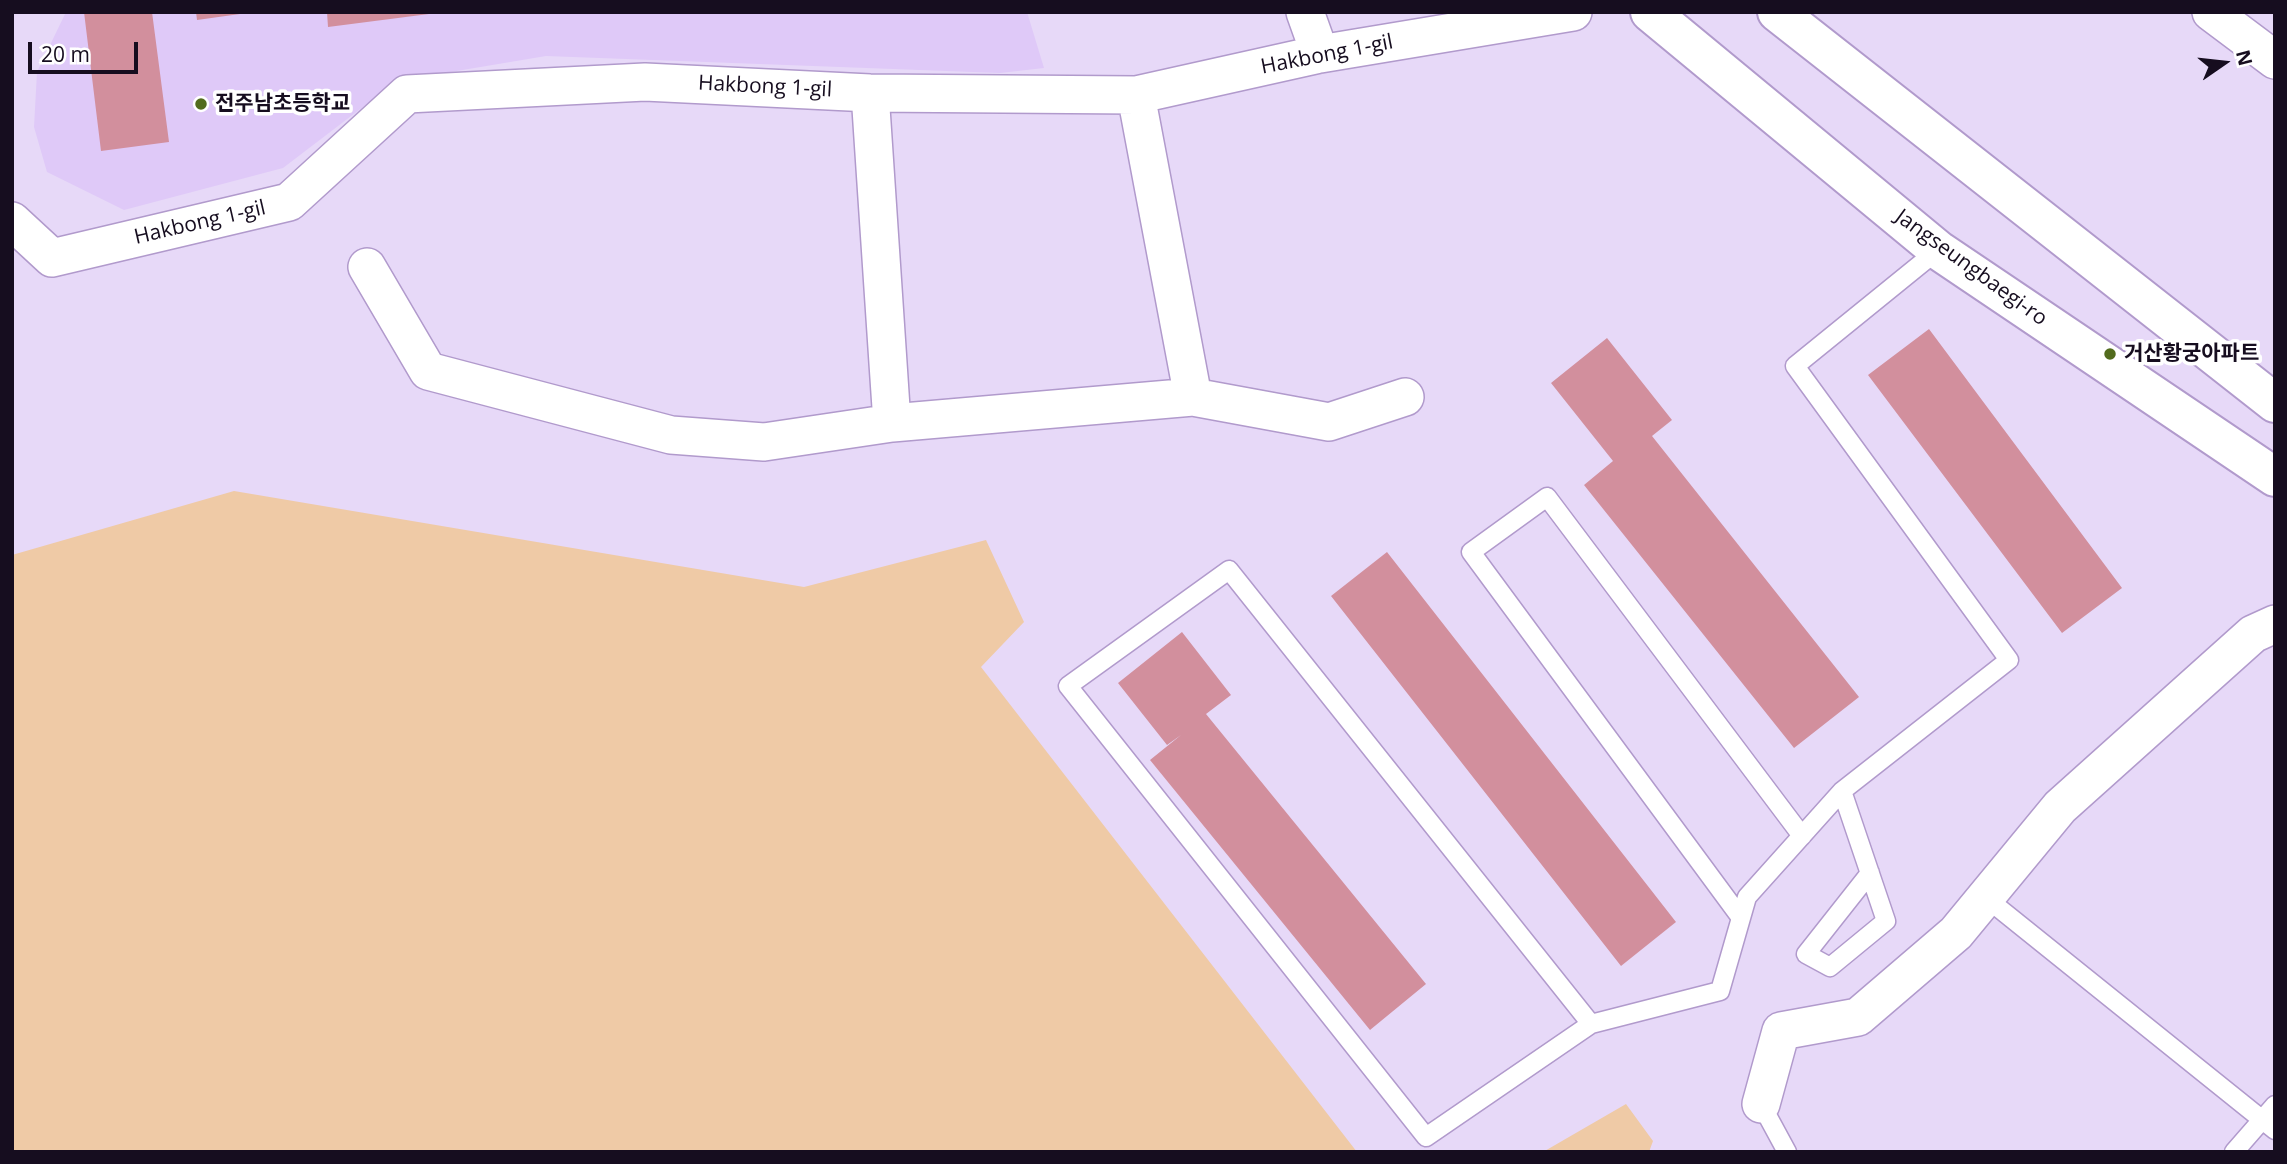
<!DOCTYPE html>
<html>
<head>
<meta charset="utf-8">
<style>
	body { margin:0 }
	#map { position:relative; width:2287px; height:1164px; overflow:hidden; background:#e7d9f8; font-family:"Open Sans",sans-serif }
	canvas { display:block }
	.frame { position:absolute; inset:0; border:14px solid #160d1f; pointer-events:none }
	.north { position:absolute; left:2189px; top:28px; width:70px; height:70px; -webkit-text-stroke:5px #fff; paint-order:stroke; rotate:76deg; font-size:19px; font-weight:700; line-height:28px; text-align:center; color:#160d1f }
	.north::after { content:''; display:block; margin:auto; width:24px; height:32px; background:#160d1f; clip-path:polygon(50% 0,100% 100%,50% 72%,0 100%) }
	.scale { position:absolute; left:28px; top:42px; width:110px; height:32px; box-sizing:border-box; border:4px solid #160d1f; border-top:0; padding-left:9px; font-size:21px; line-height:24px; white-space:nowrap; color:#160d1f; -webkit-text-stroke:5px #fff; paint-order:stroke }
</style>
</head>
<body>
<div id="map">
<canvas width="2287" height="1164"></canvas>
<div class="frame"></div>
<div class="north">N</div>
<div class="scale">20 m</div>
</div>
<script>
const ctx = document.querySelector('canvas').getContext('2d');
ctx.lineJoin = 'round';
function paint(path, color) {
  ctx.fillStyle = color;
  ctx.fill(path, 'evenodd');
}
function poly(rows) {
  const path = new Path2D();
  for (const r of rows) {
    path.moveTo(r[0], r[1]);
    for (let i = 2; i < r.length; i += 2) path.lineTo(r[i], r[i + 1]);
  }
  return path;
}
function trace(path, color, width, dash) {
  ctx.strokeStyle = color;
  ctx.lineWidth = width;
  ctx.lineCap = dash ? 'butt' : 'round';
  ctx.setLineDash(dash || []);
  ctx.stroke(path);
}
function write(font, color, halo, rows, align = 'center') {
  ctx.font = font + ' "Open Sans","Noto Sans KR",sans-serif';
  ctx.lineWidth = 7;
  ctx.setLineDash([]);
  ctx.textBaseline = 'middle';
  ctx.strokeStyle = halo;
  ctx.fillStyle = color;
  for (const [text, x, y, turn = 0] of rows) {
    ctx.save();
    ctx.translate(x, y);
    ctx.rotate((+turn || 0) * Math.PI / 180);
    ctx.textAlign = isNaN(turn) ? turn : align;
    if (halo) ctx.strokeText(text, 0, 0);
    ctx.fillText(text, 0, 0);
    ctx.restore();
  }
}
paint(poly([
	[66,12,1027,12,1044,68,1000,73,546,56,397,81,283,168,124,210,47,172,34,127,37,72]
]), '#dfc9f8');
paint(poly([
	[234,491,804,587,986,540,1024,622,981,667,1357,1152,12,1152,12,555],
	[1626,1104,1653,1141,1649,1152,1543,1152]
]), '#efcaa6');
paint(poly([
	[84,12,152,12,169,142,101,151],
	[196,12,240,12,240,14,197,20],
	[327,12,429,12,429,14,328,27],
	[1929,329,2122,588,2062,633,1868,375],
	[1607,338,1672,420,1652,436,1859,697,1794,748,1584,485,1613,461,1551,383],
	[1387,552,1676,922,1621,966,1331,596],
	[1182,632,1231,695,1206,714,1426,984,1370,1030,1150,760,1181,735,1167,745,1118,683]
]), '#d28f9d');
const service = poly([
	[1842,791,1886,921,1830,967,1806,954,1870,873],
	[1985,897,2275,1130],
	[1741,918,1471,552,1547,497,1802,836],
	[1591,1024,1229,570,1068,686,1426,1137,1591,1024,1720,991,1747,897,1842,791,2009,660,1795,366,1938,250],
	[1761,1104,1787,1152],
	[2234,1152,2275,1105]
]);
const minor = poly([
	[1305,12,1320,54],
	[2211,12,2275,60],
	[870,93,892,423],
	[1136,95,1193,397,1329,422,1405,397],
	[12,221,52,258,289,202,407,94,645,82,870,93,1136,95,1320,54,1573,12],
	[367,267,428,371,671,435,764,442,892,423,1193,397],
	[1761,1104,1781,1031,1858,1017,1956,933,2060,807,2253,634,2275,624]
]);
const tertiary = poly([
	[1650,12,1938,250,2275,477],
	[1777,12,2275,403]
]);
trace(service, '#b19acc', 21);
trace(minor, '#b19acc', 40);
trace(tertiary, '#b19acc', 42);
trace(service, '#fff', 18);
trace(minor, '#fff', 37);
trace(tertiary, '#fff', 38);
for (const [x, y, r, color] of [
	[201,104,7,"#526b1d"],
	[2110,354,7,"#526b1d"]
]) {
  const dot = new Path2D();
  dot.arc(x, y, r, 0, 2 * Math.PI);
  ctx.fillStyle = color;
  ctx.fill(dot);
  trace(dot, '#fff', 2.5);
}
write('21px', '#160d1f', '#fff', [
	["Hakbong 1-gil",1327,55,-11],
	["Hakbong 1-gil",765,87,3],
	["Hakbong 1-gil",200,223,-13],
	["Jangseungbaegi-ro",1971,268,36]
]);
write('bold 21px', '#160d1f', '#fff', [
	["전주남초등학교",215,104],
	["거산황궁아파트",2124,354]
], 'left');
</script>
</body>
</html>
